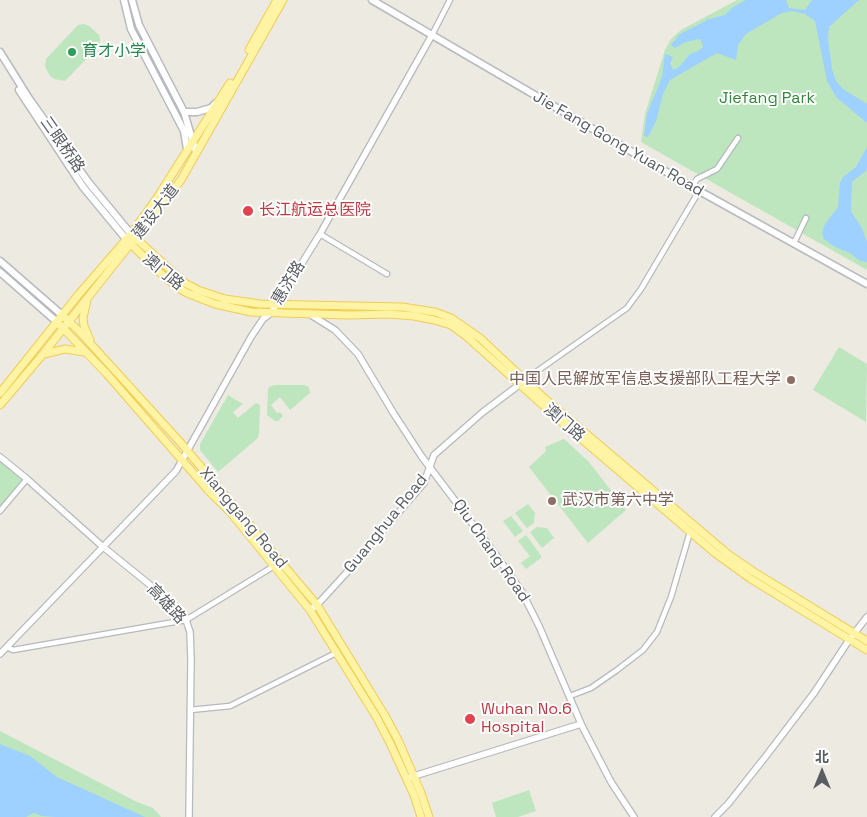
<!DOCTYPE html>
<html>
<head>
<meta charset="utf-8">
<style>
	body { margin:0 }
	#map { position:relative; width:867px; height:817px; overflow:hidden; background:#edeae1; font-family:"Space Grotesk","Noto Sans SC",sans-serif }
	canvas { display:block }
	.north { position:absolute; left:797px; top:747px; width:50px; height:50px; -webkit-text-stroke:4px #fff; paint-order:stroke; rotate:0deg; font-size:14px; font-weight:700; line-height:20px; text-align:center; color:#595d62 }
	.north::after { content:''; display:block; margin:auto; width:18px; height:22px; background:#595d62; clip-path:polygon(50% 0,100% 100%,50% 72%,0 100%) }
</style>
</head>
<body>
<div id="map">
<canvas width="867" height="817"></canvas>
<div class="north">北</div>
</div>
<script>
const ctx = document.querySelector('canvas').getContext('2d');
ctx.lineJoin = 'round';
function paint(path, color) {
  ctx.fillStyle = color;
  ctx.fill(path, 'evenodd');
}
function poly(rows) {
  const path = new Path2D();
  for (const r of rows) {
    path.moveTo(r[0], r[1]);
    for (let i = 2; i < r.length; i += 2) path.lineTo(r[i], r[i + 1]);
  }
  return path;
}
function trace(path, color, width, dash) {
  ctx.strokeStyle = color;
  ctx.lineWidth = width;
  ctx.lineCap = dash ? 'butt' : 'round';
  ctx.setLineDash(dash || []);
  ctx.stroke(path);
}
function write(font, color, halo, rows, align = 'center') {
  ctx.font = font + ' "Space Grotesk","Noto Sans SC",sans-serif';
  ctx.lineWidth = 4;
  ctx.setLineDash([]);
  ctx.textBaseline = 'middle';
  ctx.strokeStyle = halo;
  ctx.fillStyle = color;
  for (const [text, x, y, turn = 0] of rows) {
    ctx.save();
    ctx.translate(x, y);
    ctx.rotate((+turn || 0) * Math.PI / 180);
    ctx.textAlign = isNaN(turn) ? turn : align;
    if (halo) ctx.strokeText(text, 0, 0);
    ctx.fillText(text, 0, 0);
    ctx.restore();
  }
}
paint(poly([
	[737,0,867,0,867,270,641,142,645,114,665,50,671,39,681,30],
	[84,24,89,26,99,35,100,40,99,46,65,81,54,79,50,76,45,67,46,59,78,25],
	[839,347,867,364,866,422,813,390],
	[274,385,304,385,309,387,310,393,290,410,280,397,271,405,277,413,280,412,283,416,278,421,275,421,267,415,268,390,269,387],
	[228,395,243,404,233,412,238,418,256,403,260,405,259,433,258,438,218,472,200,450,200,444],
	[564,439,589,462,626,510,588,543,529,467,546,451,545,447],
	[0,461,23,479,0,511],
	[528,504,535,513,534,523,527,528,515,513],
	[511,516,523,531,515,537,503,521],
	[537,527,547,528,554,538,542,548,530,532],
	[526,535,542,557,526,569,521,563,530,556,518,541],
	[0,731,137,802,153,808,161,817,0,817],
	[529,790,536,811,518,817,496,817,492,803]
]), '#bde5be');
paint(poly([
	[746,0,786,0,789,8,805,10,812,0,859,0,829,27,828,39,832,69,836,81,843,89,867,104,867,123,836,97,827,81,815,21,805,14,792,11,782,13,746,34,738,45,736,60,717,53,670,80,663,94,656,121,648,137,644,136,647,114,662,77,665,54,673,57,670,63,673,70,679,67,690,54,698,51,703,47,700,39,686,42,675,48,671,45,680,34,709,19,725,15,733,7],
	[867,147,867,168,866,171,852,182,851,211,862,228,867,242,867,262,860,261,850,253,835,247,824,239,822,233,825,224,838,207,840,183,843,177,856,167],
	[0,744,30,756,57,777,145,817,55,817,42,816,34,813,26,817,0,817]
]), '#9ed1ff');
const minor = poly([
	[432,35,450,0],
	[692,187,697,179,717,169,738,138],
	[320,234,387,274],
	[794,243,806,218],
	[526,379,627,308,641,289,699,191],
	[0,511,27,479],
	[7,647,13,650,186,620,274,566],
	[570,696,591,688,617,670,643,650,657,632,671,597,690,532],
	[190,710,230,706,336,653]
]);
const tertiary = poly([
	[311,315,335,330,358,354,394,414,422,457,496,555,522,592,539,626,582,726,611,782,634,817],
	[0,457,27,479,102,546,149,584,186,620,190,632,191,659,189,817],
	[310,610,317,605,349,570,424,483,434,455,483,412,523,382],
	[0,654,176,471,251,337,263,319,271,313,320,234,432,35],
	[411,777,581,724],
	[715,817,728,804,766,756,814,693,849,640,867,617]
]);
const secondary = poly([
	[124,0,131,29,184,131,187,149],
	[132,0,139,25,184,112,196,152],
	[372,0,694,188,867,284],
	[0,52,28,97,89,183,131,234],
	[19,90,83,187,126,239],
	[184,112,197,112,211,108,216,103],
	[0,261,62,315],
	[0,272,57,322]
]);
const primary = poly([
	[249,50,277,0],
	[131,234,185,283,198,290,225,299,260,304,402,307,435,312,451,318,480,338,544,398,729,555,754,572,867,641],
	[126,239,157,270,175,286,187,293,215,304,251,312,348,315,389,314,414,316,434,320,451,325,466,336,556,417,715,553,751,579,867,650],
	[87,300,83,318,84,326,90,340],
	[62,315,79,331,180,442,317,605,384,714,398,740,421,793,429,817],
	[57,322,107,374,208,490,231,513,310,610,377,718,390,743,414,795,421,817],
	[44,354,65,349,84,352],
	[0,393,79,294,131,234,157,198,230,83],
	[0,405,43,354,181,180,283,0]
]);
trace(minor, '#b6b9be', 7);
trace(tertiary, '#b6b9be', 8);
trace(secondary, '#b7bac0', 9);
trace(primary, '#f2cc55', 9);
trace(minor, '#fff', 4.5);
trace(tertiary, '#fff', 5.5);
trace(secondary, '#fff', 6);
trace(primary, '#fff4a3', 7);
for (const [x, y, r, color] of [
	[72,52,5,"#2e9e5b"],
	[248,211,6,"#e0444e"],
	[791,380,5,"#8d6e63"],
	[552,501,5,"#8d6e63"],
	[470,719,6,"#e0444e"]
]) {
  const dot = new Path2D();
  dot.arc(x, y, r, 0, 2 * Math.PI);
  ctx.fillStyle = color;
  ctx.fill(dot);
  trace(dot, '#fff', 2);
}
write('16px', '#27864d', '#fff', [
	["育才小学",82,52]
], 'left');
write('16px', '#34863b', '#fff', [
	["Jiefang Park",767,99]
]);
write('16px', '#595d62', '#fff', [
	["Jie Fang Gong Yuan Road",618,144,30],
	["三眼桥路",62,145,55],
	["建设大道",156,212,-52],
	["澳门路",163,272,40],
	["惠济路",289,283,-59],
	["澳门路",564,423,41],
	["Xianggang Road",243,518,50],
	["Guanghua Road",386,524,-51],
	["Qiu Chang Road",491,551,55],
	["高雄路",166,604,47]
]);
write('16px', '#be3a42', '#fff', [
	["长江航运总医院",259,211],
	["Wuhan No.6",481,710],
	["Hospital",481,728]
], 'left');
write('16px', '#785e54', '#fff', [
	["中国人民解放军信息支援部队工程大学",781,380],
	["武汉市第六中学",562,501,"left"]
], 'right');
</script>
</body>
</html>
